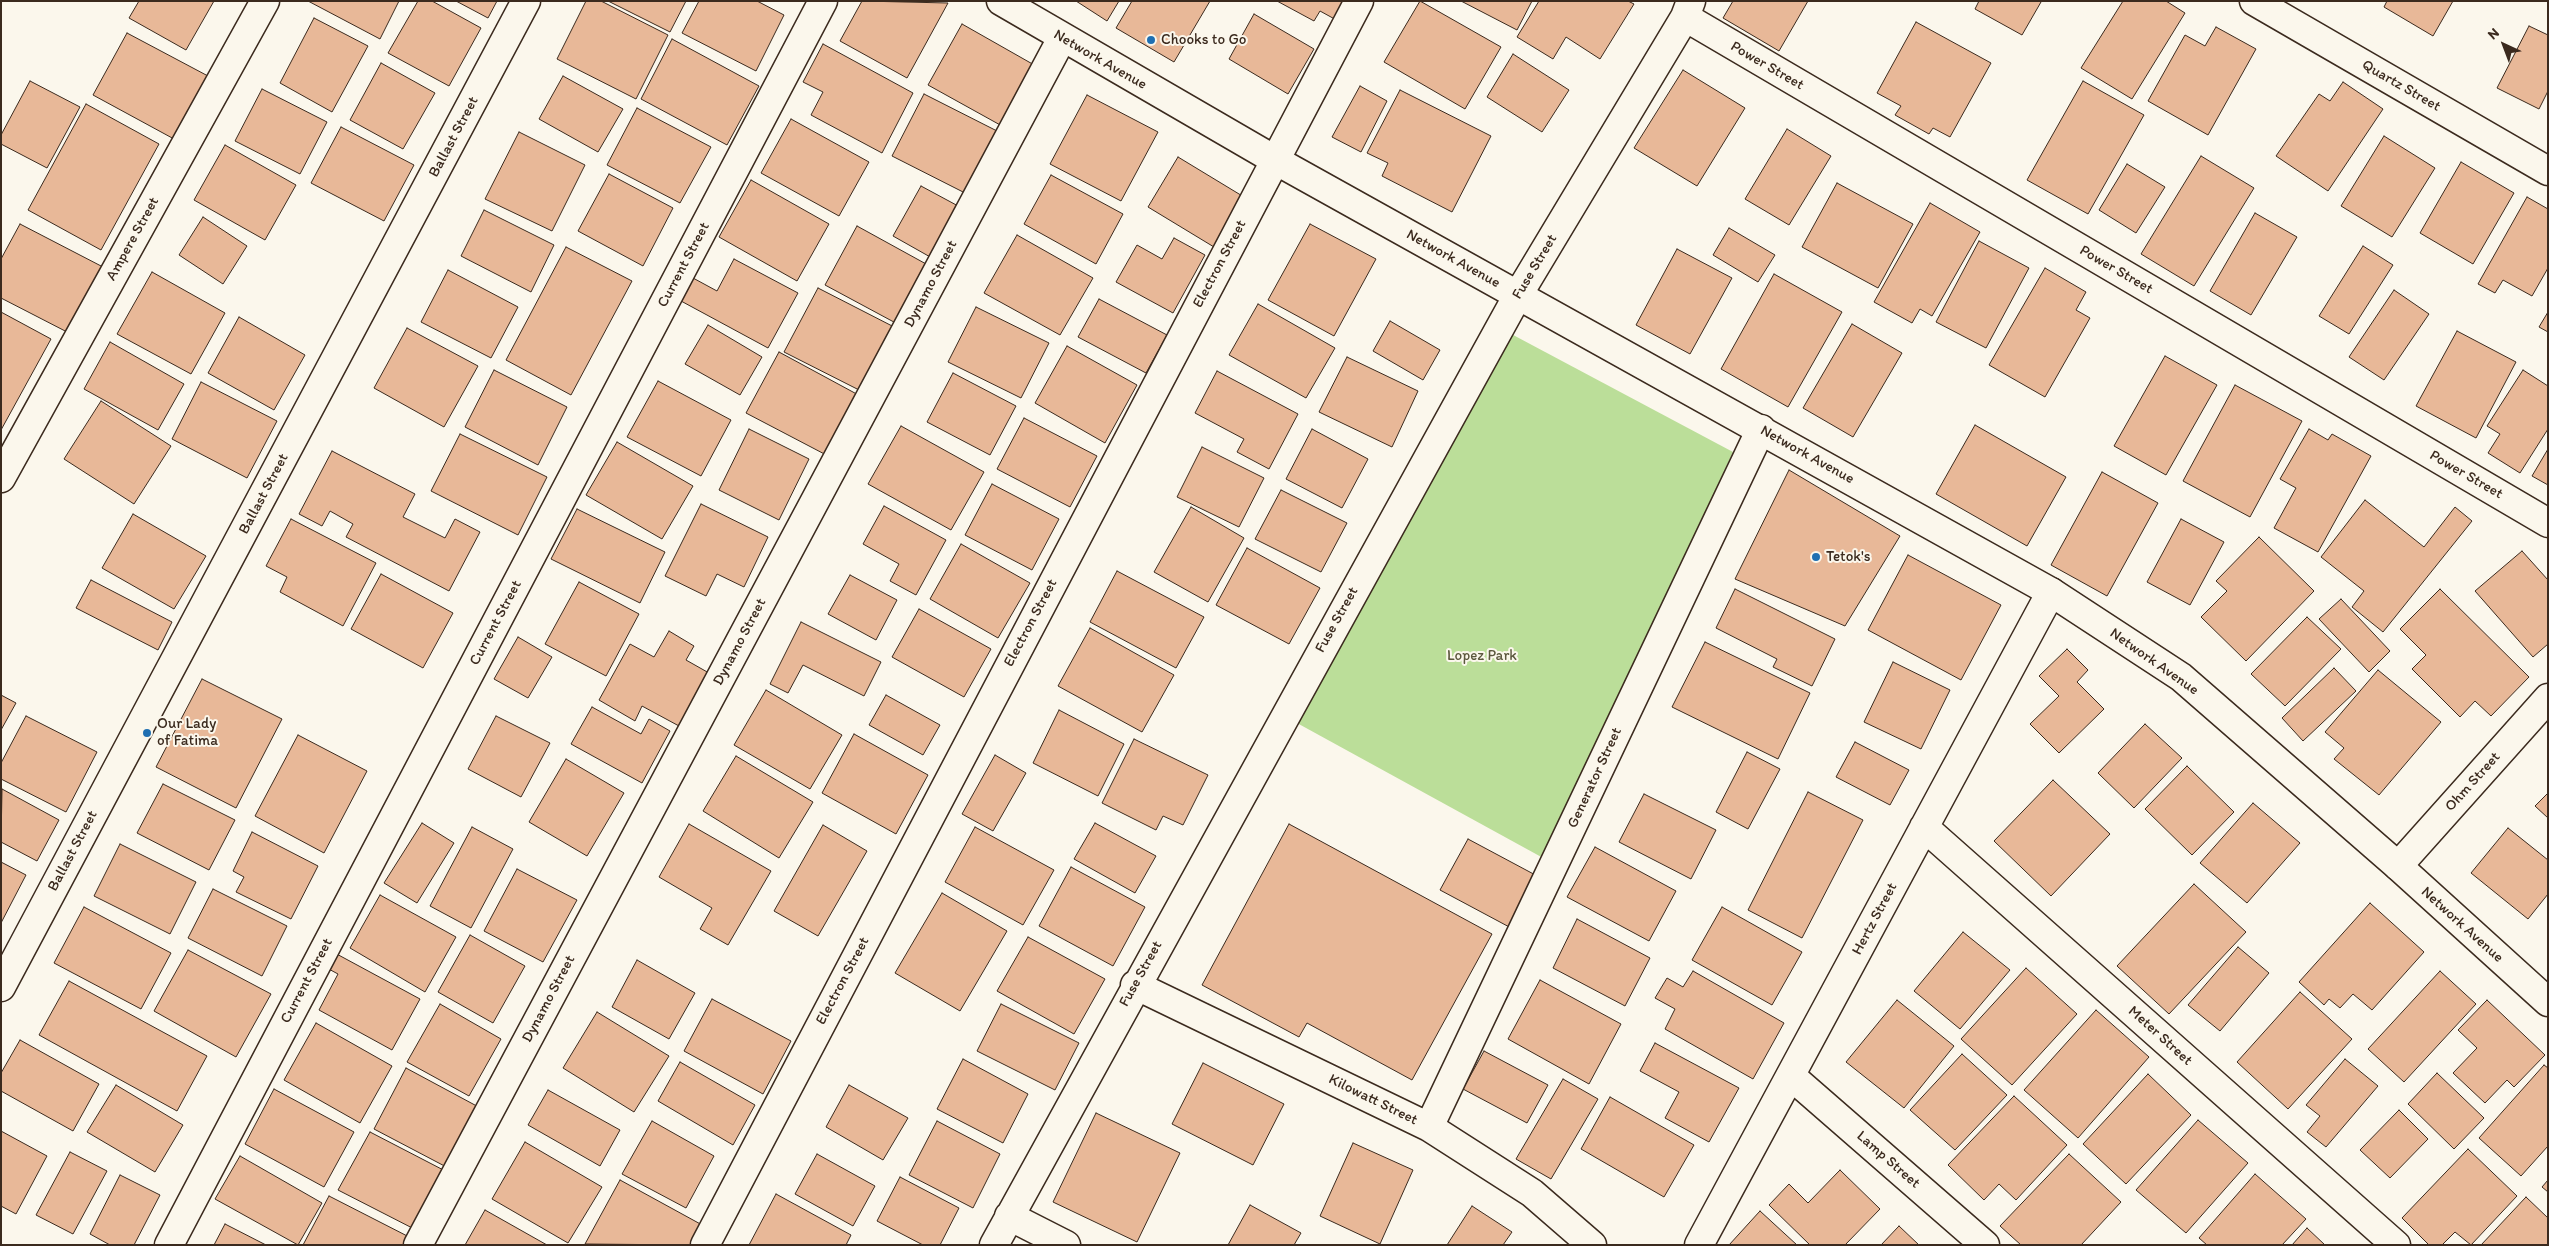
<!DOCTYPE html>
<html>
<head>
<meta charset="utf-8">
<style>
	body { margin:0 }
	#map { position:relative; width:2549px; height:1246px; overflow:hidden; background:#fbf7ec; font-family:Itim,sans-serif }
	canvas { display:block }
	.frame { position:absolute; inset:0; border:2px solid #3b2a1e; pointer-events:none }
	.north { position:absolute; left:2479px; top:20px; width:50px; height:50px; -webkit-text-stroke:4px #fbf7ec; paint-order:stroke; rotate:317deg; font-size:14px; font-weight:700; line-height:20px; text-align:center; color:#3b2a1e }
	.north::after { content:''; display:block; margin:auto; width:18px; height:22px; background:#3b2a1e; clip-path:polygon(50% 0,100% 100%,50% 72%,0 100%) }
</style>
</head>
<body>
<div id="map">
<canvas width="2549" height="1246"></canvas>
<div class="frame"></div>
<div class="north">N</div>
</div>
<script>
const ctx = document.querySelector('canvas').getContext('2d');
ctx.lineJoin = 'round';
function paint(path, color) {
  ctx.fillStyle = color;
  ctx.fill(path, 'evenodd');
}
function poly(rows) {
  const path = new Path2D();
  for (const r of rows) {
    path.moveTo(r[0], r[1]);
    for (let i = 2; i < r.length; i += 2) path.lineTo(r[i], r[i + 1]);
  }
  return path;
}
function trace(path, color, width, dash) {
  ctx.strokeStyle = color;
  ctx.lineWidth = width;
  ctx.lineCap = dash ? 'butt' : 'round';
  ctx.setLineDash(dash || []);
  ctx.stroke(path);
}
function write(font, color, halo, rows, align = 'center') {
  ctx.font = font + ' Itim,sans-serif';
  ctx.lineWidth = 4;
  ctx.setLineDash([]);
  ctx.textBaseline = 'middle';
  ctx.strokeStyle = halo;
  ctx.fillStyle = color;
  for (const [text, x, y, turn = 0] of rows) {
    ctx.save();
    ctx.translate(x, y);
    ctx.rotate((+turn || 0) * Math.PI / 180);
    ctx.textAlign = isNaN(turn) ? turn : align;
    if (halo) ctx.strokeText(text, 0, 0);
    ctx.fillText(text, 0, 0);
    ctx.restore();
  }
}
paint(poly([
	[1500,328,1733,452,1545,859,1286,717]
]), '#bbde99');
const building = poly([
	[139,1,214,1,186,50,129,18,139,1],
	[308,1,399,1,380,39,308,1],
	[418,1,432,1,481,28,449,86,388,53,418,1],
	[456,1,497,1,488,18,456,1],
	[586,1,601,1,668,35,636,99,557,59,586,1],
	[608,1,686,1,670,32,608,1],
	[699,1,757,1,784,15,756,71,682,33,699,1],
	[862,1,948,3,907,78,840,41,862,1],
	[1076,1,1119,1,1107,21,1076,1],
	[1132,1,1210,1,1174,62,1116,28,1132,1],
	[1277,1,1351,1,1340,22,1320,11,1314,21,1277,1],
	[1420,1,1501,47,1465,109,1384,62,1420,1],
	[1461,1,1532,1,1517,30,1461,1],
	[1539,1,1628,1,1634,4,1600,59,1566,37,1553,59,1517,37,1539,1],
	[1733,1,1808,1,1779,51,1723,18,1733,1],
	[1979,1,2039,1,2041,2,2022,35,1975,9,1979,1],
	[2123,1,2166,1,2185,13,2132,99,2081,68,2123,1],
	[2387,1,2453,1,2433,36,2384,7,2387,1],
	[1254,14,1314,49,1288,94,1229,59,1254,14],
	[314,18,368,46,332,112,280,83,314,18],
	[1916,22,1991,63,1950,137,1933,128,1929,134,1895,115,1901,106,1877,93,1916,22],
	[962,24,1036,66,1002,126,928,85,962,24],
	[2529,26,2548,35,2548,91,2539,109,2497,88,2529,26],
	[2216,27,2256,49,2208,135,2148,101,2185,35,2205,46,2216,27],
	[127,33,208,76,174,139,93,95,127,33],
	[672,39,759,86,727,145,641,99,672,39],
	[823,44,913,93,882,153,811,115,823,92,803,82,823,44],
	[1513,54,1569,90,1542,132,1487,97,1513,54],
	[381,63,435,93,403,149,350,120,381,63],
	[1683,70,1745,108,1697,186,1634,148,1683,70],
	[563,76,623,109,598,152,539,119,563,76],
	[30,81,80,107,47,168,1,144,1,135,30,81],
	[2083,81,2144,115,2088,214,2027,180,2083,81],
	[2343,82,2383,109,2328,191,2276,156,2319,94,2330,101,2343,82],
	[1360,86,1387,101,1361,152,1332,137,1360,86],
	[262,89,327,122,300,174,235,141,262,89],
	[1400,90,1491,136,1452,212,1382,176,1388,163,1367,153,1400,90],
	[924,94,999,132,967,194,892,156,924,94],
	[1087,95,1158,132,1121,201,1050,164,1087,95],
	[86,104,159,144,101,250,28,210,86,104],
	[637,108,711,147,680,203,607,165,637,108],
	[791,119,869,162,839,216,761,173,791,119],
	[341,127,414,165,384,221,311,183,341,127],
	[1787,129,1831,156,1789,225,1745,199,1787,129],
	[519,132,585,165,552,231,485,199,519,132],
	[2384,136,2435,168,2392,237,2341,206,2384,136],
	[225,145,296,185,265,240,194,200,225,145],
	[2201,156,2254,188,2194,286,2141,254,2201,156],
	[1178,157,1244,197,1214,247,1148,207,1178,157],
	[2461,162,2514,193,2473,264,2420,233,2461,162],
	[2127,164,2165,187,2136,233,2099,210,2127,164],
	[609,174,673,208,643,266,578,231,609,174],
	[1051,175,1123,214,1096,264,1024,224,1051,175],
	[751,180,829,224,797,281,719,237,751,180],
	[1837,183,1913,224,1878,288,1802,247,1837,183],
	[921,186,960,207,932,258,893,236,921,186],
	[2527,197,2548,209,2548,268,2532,296,2503,280,2495,293,2478,284,2527,197],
	[1930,203,1980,232,1932,316,1920,309,1912,323,1874,302,1930,203],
	[484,210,554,245,531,292,461,256,484,210],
	[2255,213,2297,237,2251,315,2210,291,2255,213],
	[203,217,247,246,223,284,179,255,203,217],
	[20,224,103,267,69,333,1,298,1,259,20,224],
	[1310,224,1376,259,1334,336,1268,300,1310,224],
	[857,226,937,270,905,328,825,285,857,226],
	[1729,228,1775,255,1758,282,1713,255,1729,228],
	[1017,235,1093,278,1060,335,984,293,1017,235],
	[1174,238,1205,255,1173,313,1116,282,1137,245,1162,259,1174,238],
	[1979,241,2029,268,1986,348,1936,322,1979,241],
	[2363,246,2393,265,2349,334,2319,316,2363,246],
	[566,247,632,281,571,395,506,360,566,247],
	[1677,249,1732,278,1690,354,1636,325,1677,249],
	[734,259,798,293,768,348,681,301,693,278,717,291,734,259],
	[2045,268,2086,292,2076,310,2090,318,2045,397,1989,365,2045,268],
	[448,270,518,307,491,358,421,322,448,270],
	[152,272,225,313,191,374,117,334,152,272],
	[1774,274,1842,312,1788,407,1721,369,1774,274],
	[818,288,898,329,865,393,784,352,818,288],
	[2394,290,2429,314,2384,380,2349,357,2394,290],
	[1099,299,1167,335,1146,373,1078,337,1099,299],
	[1258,304,1335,348,1306,398,1229,355,1258,304],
	[976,307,1049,343,1021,398,948,362,976,307],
	[1,312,51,339,1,430,1,312],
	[2548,312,2548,332,2539,327,2548,312],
	[239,317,305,355,274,410,208,373,239,317],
	[1390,321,1440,350,1423,380,1373,351,1390,321],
	[1852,324,1902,353,1853,437,1803,408,1852,324],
	[708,325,762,357,740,395,685,364,708,325],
	[407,328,478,366,444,427,374,388,407,328],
	[2457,331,2516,362,2476,438,2416,406,2457,331],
	[110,342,184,384,158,430,84,389,110,342],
	[1067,346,1137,385,1105,443,1035,403,1067,346],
	[779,352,864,398,832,458,746,413,779,352],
	[2165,356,2217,385,2166,475,2114,446,2165,356],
	[1347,357,1418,391,1392,447,1319,412,1347,357],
	[494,370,567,407,538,465,465,427,494,370],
	[2523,370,2548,386,2548,429,2520,473,2488,453,2500,434,2487,426,2523,370],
	[1217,371,1298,414,1269,469,1237,452,1244,439,1195,413,1217,371],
	[953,373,1016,406,990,455,927,422,953,373],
	[658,381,731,420,701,476,627,437,658,381],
	[201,382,277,421,247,478,172,439,201,382],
	[2235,385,2302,421,2250,517,2183,481,2235,385],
	[101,401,171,446,134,504,64,459,101,401],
	[1024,418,1097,456,1070,507,997,469,1024,418],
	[1975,425,2066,477,2027,546,1936,494,1975,425],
	[901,426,984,472,951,530,868,484,901,426],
	[749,429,809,459,779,520,719,490,749,429],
	[1312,429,1368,459,1342,508,1286,479,1312,429],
	[2309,429,2328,440,2332,434,2371,456,2318,552,2274,528,2296,488,2280,479,2309,429],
	[460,434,547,477,518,535,431,491,460,434],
	[617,442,693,486,662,539,586,495,617,442],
	[1202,447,1264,478,1239,527,1177,497,1202,447],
	[2548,449,2548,485,2532,476,2548,449],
	[332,451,415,494,403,517,445,538,455,519,480,532,449,591,346,537,353,524,330,511,322,526,299,514,332,451],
	[1789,470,1900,536,1845,626,1735,579,1789,470],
	[2102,472,2158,503,2107,596,2051,565,2102,472],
	[992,484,1059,519,1032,570,965,535,992,484],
	[1281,490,1347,523,1321,572,1255,539,1281,490],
	[2365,500,2424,547,2455,507,2472,521,2383,632,2352,607,2364,591,2321,557,2365,500],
	[701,504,768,537,744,587,717,574,706,596,665,576,701,504],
	[884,506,946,540,916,595,890,581,899,564,863,544,884,506],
	[1191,507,1244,538,1208,602,1154,572,1191,507],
	[577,509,665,552,640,603,551,559,577,509],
	[133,514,206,556,174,609,102,568,133,514],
	[291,519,376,563,343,626,280,592,287,577,266,566,291,519],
	[2181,519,2224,542,2190,605,2147,582,2181,519],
	[2259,537,2314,591,2246,661,2201,617,2227,591,2216,581,2259,537],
	[961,544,1030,583,998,638,930,599,961,544],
	[1247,548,1320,588,1289,644,1216,605,1247,548],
	[2522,551,2548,580,2548,644,2533,657,2475,591,2522,551],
	[1908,555,2001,605,1961,680,1868,630,1908,555],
	[1117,571,1204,617,1176,668,1090,622,1117,571],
	[381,574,453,613,423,668,351,629,381,574],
	[850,575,897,600,876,640,828,614,850,575],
	[91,580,172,622,158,650,76,608,91,580],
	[579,582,639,614,606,676,545,644,579,582],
	[1735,589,1835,639,1812,686,1773,667,1777,659,1716,628,1735,589],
	[2440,589,2529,677,2491,716,2475,701,2460,717,2412,669,2426,655,2400,629,2440,589],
	[2341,599,2390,651,2369,672,2319,619,2341,599],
	[919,609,991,649,964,697,892,657,919,609],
	[2307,617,2341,649,2285,706,2251,674,2307,617],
	[801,622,881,662,864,696,803,665,788,693,770,684,801,622],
	[1090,628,1174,675,1142,732,1058,686,1090,628],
	[669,631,694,646,686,660,709,673,679,726,642,706,635,721,599,700,630,644,654,657,669,631],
	[518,637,552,657,528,698,494,679,518,637],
	[1705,642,1810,693,1778,759,1672,707,1705,642],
	[2067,649,2088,670,2077,682,2104,709,2059,753,2030,724,2059,696,2039,676,2067,649],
	[1893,662,1950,690,1921,749,1864,722,1893,662],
	[2334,668,2356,691,2303,741,2282,718,2334,668],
	[2378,670,2441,722,2379,795,2334,759,2344,748,2325,732,2378,670],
	[202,679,282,719,236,808,156,767,202,679],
	[766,690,842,735,810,789,734,745,766,690],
	[1,695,16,703,1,730,1,695],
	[886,695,940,725,923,755,869,725,886,695],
	[592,707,641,734,649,719,670,731,642,783,571,744,592,707],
	[1059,710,1124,744,1098,796,1033,763,1059,710],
	[26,716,97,752,66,812,1,779,1,763,26,716],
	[496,716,550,743,521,797,468,769,496,716],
	[2145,724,2182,758,2134,808,2098,773,2145,724],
	[854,734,928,775,896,834,822,793,854,734],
	[298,735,367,771,324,853,255,816,298,735],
	[1134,739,1208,775,1183,825,1163,816,1156,830,1102,803,1134,739],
	[1855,742,1909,770,1890,805,1836,777,1855,742],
	[1747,752,1780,769,1748,829,1716,812,1747,752],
	[995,755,1026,773,993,831,962,814,995,755],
	[736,756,813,802,779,858,703,811,736,756],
	[566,759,624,793,587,856,529,822,566,759],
	[2187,766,2234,812,2192,855,2145,809,2187,766],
	[2053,780,2110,834,2051,896,1994,841,2053,780],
	[163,784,235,820,209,870,137,833,163,784],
	[2,789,59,820,37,861,1,842,2,789],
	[1808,792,1863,820,1802,938,1748,910,1808,792],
	[2548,793,2548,818,2535,806,2548,793],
	[1644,794,1716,830,1691,879,1619,842,1644,794],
	[2253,803,2300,843,2247,903,2200,863,2253,803],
	[422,823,454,843,417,903,384,883,422,823],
	[1095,823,1156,856,1135,893,1074,859,1095,823],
	[689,824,771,871,728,945,700,929,712,908,659,877,689,824],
	[1289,824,1492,934,1412,1080,1307,1023,1299,1037,1202,985,1289,824],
	[823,825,867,851,818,936,774,911,823,825],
	[472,827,513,849,471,928,430,906,472,827],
	[975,827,1054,870,1023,925,945,882,975,827],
	[2508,828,2548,860,2548,894,2528,919,2471,873,2508,828],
	[252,832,318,866,291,919,236,892,244,877,233,871,252,832],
	[1468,839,1541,878,1513,929,1440,890,1468,839],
	[120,844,196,882,170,934,94,896,120,844],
	[1595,847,1676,891,1649,941,1567,897,1595,847],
	[1,862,26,875,1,923,1,862],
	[1071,867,1145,907,1113,966,1039,926,1071,867],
	[517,869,577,900,543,962,484,931,517,869],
	[2194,884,2246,932,2169,1014,2117,966,2194,884],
	[213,889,287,926,262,976,188,938,213,889],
	[942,893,1007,931,960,1011,895,973,942,893],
	[380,895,456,937,425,992,350,948,380,895],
	[2370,903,2424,952,2372,1010,2353,994,2340,1008,2329,999,2324,1005,2299,982,2370,903],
	[84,907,171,953,141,1009,54,963,84,907],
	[1722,907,1802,952,1772,1005,1692,960,1722,907],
	[1577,919,1650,958,1625,1006,1553,968,1577,919],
	[1963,932,2010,970,1960,1029,1914,991,1963,932],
	[470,935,525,966,493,1023,438,992,470,935],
	[1028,937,1105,979,1074,1034,997,991,1028,937],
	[2238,947,2269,973,2220,1031,2188,1005,2238,947],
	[188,950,271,994,236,1057,154,1011,188,950],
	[333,952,420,999,392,1050,319,1010,338,974,325,967,333,952],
	[637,960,695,993,669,1039,612,1007,637,960],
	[2026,968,2077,1014,2012,1085,1961,1039,2026,968],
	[1693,971,1784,1023,1753,1079,1665,1029,1675,1009,1655,998,1667,978,1683,987,1693,971],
	[2440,971,2476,1004,2404,1082,2368,1049,2440,971],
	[1540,980,1621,1024,1589,1084,1508,1039,1540,980],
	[69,981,207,1056,177,1111,39,1035,69,981],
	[2300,992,2352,1039,2288,1109,2237,1062,2300,992],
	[712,999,791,1041,763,1094,684,1051,712,999],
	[1897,1000,1954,1046,1904,1108,1846,1062,1897,1000],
	[2487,1000,2545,1055,2514,1087,2507,1080,2485,1103,2453,1073,2477,1048,2458,1030,2487,1000],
	[440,1004,501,1039,469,1096,407,1062,440,1004],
	[1001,1004,1079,1043,1055,1090,977,1051,1001,1004],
	[2096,1010,2149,1057,2078,1138,2024,1090,2096,1010],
	[597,1012,669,1056,634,1112,563,1068,597,1012],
	[316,1023,392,1066,360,1123,284,1080,316,1023],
	[20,1040,99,1084,73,1131,1,1091,1,1073,20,1040],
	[1655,1043,1739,1088,1709,1142,1665,1118,1679,1092,1640,1071,1655,1043],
	[1484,1051,1548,1085,1527,1123,1463,1089,1484,1051],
	[1962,1054,2007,1095,1955,1150,1910,1110,1962,1054],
	[963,1059,1028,1094,1003,1143,937,1109,963,1059],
	[2345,1059,2378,1086,2326,1147,2307,1132,2320,1116,2306,1105,2345,1059],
	[680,1062,755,1105,733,1145,658,1101,680,1062],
	[1203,1063,1284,1104,1253,1165,1172,1124,1203,1063],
	[2544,1065,2548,1068,2548,1146,2521,1176,2479,1138,2544,1065],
	[406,1068,486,1111,454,1171,374,1129,406,1068],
	[2437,1073,2484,1118,2454,1149,2408,1104,2437,1073],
	[2148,1074,2191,1115,2126,1184,2083,1144,2148,1074],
	[1563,1079,1598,1099,1551,1179,1516,1159,1563,1079],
	[116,1085,183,1125,155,1172,87,1132,116,1085],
	[849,1085,908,1118,883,1160,826,1127,849,1085],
	[274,1089,354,1132,324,1187,245,1144,274,1089],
	[548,1090,620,1130,600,1166,528,1125,548,1090],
	[2014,1096,2067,1145,2016,1200,1999,1184,1984,1200,1948,1165,2014,1096],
	[1610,1097,1694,1145,1664,1197,1581,1149,1610,1097],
	[2399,1110,2428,1139,2390,1178,2360,1150,2399,1110],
	[1096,1113,1180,1153,1137,1242,1053,1202,1096,1113],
	[2198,1120,2248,1163,2186,1233,2136,1190,2198,1120],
	[652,1121,714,1156,686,1208,622,1174,652,1121],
	[937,1121,1000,1154,973,1208,909,1175,937,1121],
	[1,1131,47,1156,16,1214,1,1206,1,1131],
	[370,1132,453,1175,422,1233,338,1190,370,1132],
	[525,1142,602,1187,568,1243,492,1199,525,1142],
	[1353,1143,1413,1170,1380,1244,1320,1216,1353,1143],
	[2468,1149,2517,1196,2471,1245,2455,1232,2442,1245,2429,1245,2402,1218,2468,1149],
	[70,1152,107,1171,73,1234,36,1215,70,1152],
	[817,1154,875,1186,853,1226,795,1194,817,1154],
	[2069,1154,2121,1202,2081,1245,2021,1245,2000,1226,2069,1154],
	[240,1156,322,1203,298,1245,215,1199,240,1156],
	[1840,1170,1880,1209,1845,1245,1810,1245,1769,1205,1789,1184,1808,1203,1840,1170],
	[2255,1174,2306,1219,2282,1245,2207,1245,2199,1238,2255,1174],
	[120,1175,160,1195,134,1245,110,1245,90,1234,120,1175],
	[900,1177,959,1208,940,1245,923,1245,877,1221,900,1177],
	[620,1180,704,1226,693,1245,585,1244,620,1180],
	[2548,1180,2548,1192,2542,1187,2548,1180],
	[776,1194,851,1235,846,1245,749,1245,776,1194],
	[329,1196,417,1241,416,1245,303,1245,329,1196],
	[2526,1197,2548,1218,2548,1245,2481,1245,2526,1197],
	[1250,1205,1301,1233,1294,1245,1228,1245,1250,1205],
	[1472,1206,1512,1232,1503,1245,1447,1245,1472,1206],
	[485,1210,547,1245,465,1245,485,1210],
	[1760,1211,1797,1245,1729,1245,1760,1211],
	[225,1224,266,1245,214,1245,225,1224],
	[1899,1226,1919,1245,1881,1245,1899,1226],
	[2307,1228,2325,1245,2292,1245,2307,1228]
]);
paint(building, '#e8b898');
trace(building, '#3b2a1e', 1);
const street = poly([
	[2254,1,2548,171],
	[1685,17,2548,523],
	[1,478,265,1],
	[1924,827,2396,1245],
	[2398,866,2548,698],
	[1135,985,1429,1127,1532,1193,1592,1245],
	[1,987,526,1],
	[1791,1076,1985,1245],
	[1429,1127,1761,429],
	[1009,1216,1066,1245],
	[169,1245,823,1],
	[418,1245,1062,38],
	[705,1245,1359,1],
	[994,1245,1518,295,1685,17,1691,1],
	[1699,1245,2051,592]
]);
const secondary = poly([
	[1001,1,1275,160,2051,592,2181,677,2398,866,2548,1002]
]);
trace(street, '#3b2a1e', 31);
trace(secondary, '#3b2a1e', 31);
trace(street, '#fbf7ec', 28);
trace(secondary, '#fbf7ec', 28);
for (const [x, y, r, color] of [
	[1151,40,5,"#1f6fb2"],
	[1816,557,5,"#1f6fb2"],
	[147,733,5,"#1f6fb2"]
]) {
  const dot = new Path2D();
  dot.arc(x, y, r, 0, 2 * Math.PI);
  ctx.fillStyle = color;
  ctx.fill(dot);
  trace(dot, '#fbf7ec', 2);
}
write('15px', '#3b2a1e', '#fbf7ec', [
	["Chooks to Go",1161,40],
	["Tetok's",1826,557],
	["Our Lady",157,724],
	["of Fatima",157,741]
], 'left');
write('15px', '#3b2a1e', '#fbf7ec', [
	["Network Avenue",1100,60,30],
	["Power Street",1767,66,30],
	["Quartz Street",2401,86,30],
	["Ballast Street",454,137,-62],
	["Ampere Street",133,239,-61],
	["Network Avenue",1453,259,29],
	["Electron Street",1220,264,-62],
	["Current Street",684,265,-62],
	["Fuse Street",1535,267,-59],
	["Power Street",2116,270,30],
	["Dynamo Street",931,284,-62],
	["Network Avenue",1807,455,29],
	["Power Street",2466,475,30],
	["Ballast Street",264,494,-62],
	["Fuse Street",1337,620,-61],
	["Current Street",496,623,-62],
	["Electron Street",1031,623,-62],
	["Dynamo Street",740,642,-62],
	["Network Avenue",2154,662,35],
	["Generator Street",1595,778,-65],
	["Ohm Street",2473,782,-48],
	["Ballast Street",73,851,-62],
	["Hertz Street",1875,919,-62],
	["Network Avenue",2462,925,42],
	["Fuse Street",1141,974,-61],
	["Current Street",307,981,-62],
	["Electron Street",843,981,-62],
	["Dynamo Street",549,999,-62],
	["Meter Street",2160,1036,42],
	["Kilowatt Street",1373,1100,26],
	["Lamp Street",1888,1160,41]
]);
write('15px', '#5b573d', '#fbf7ec', [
	["Lopez Park",1482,656]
]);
</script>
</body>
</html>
